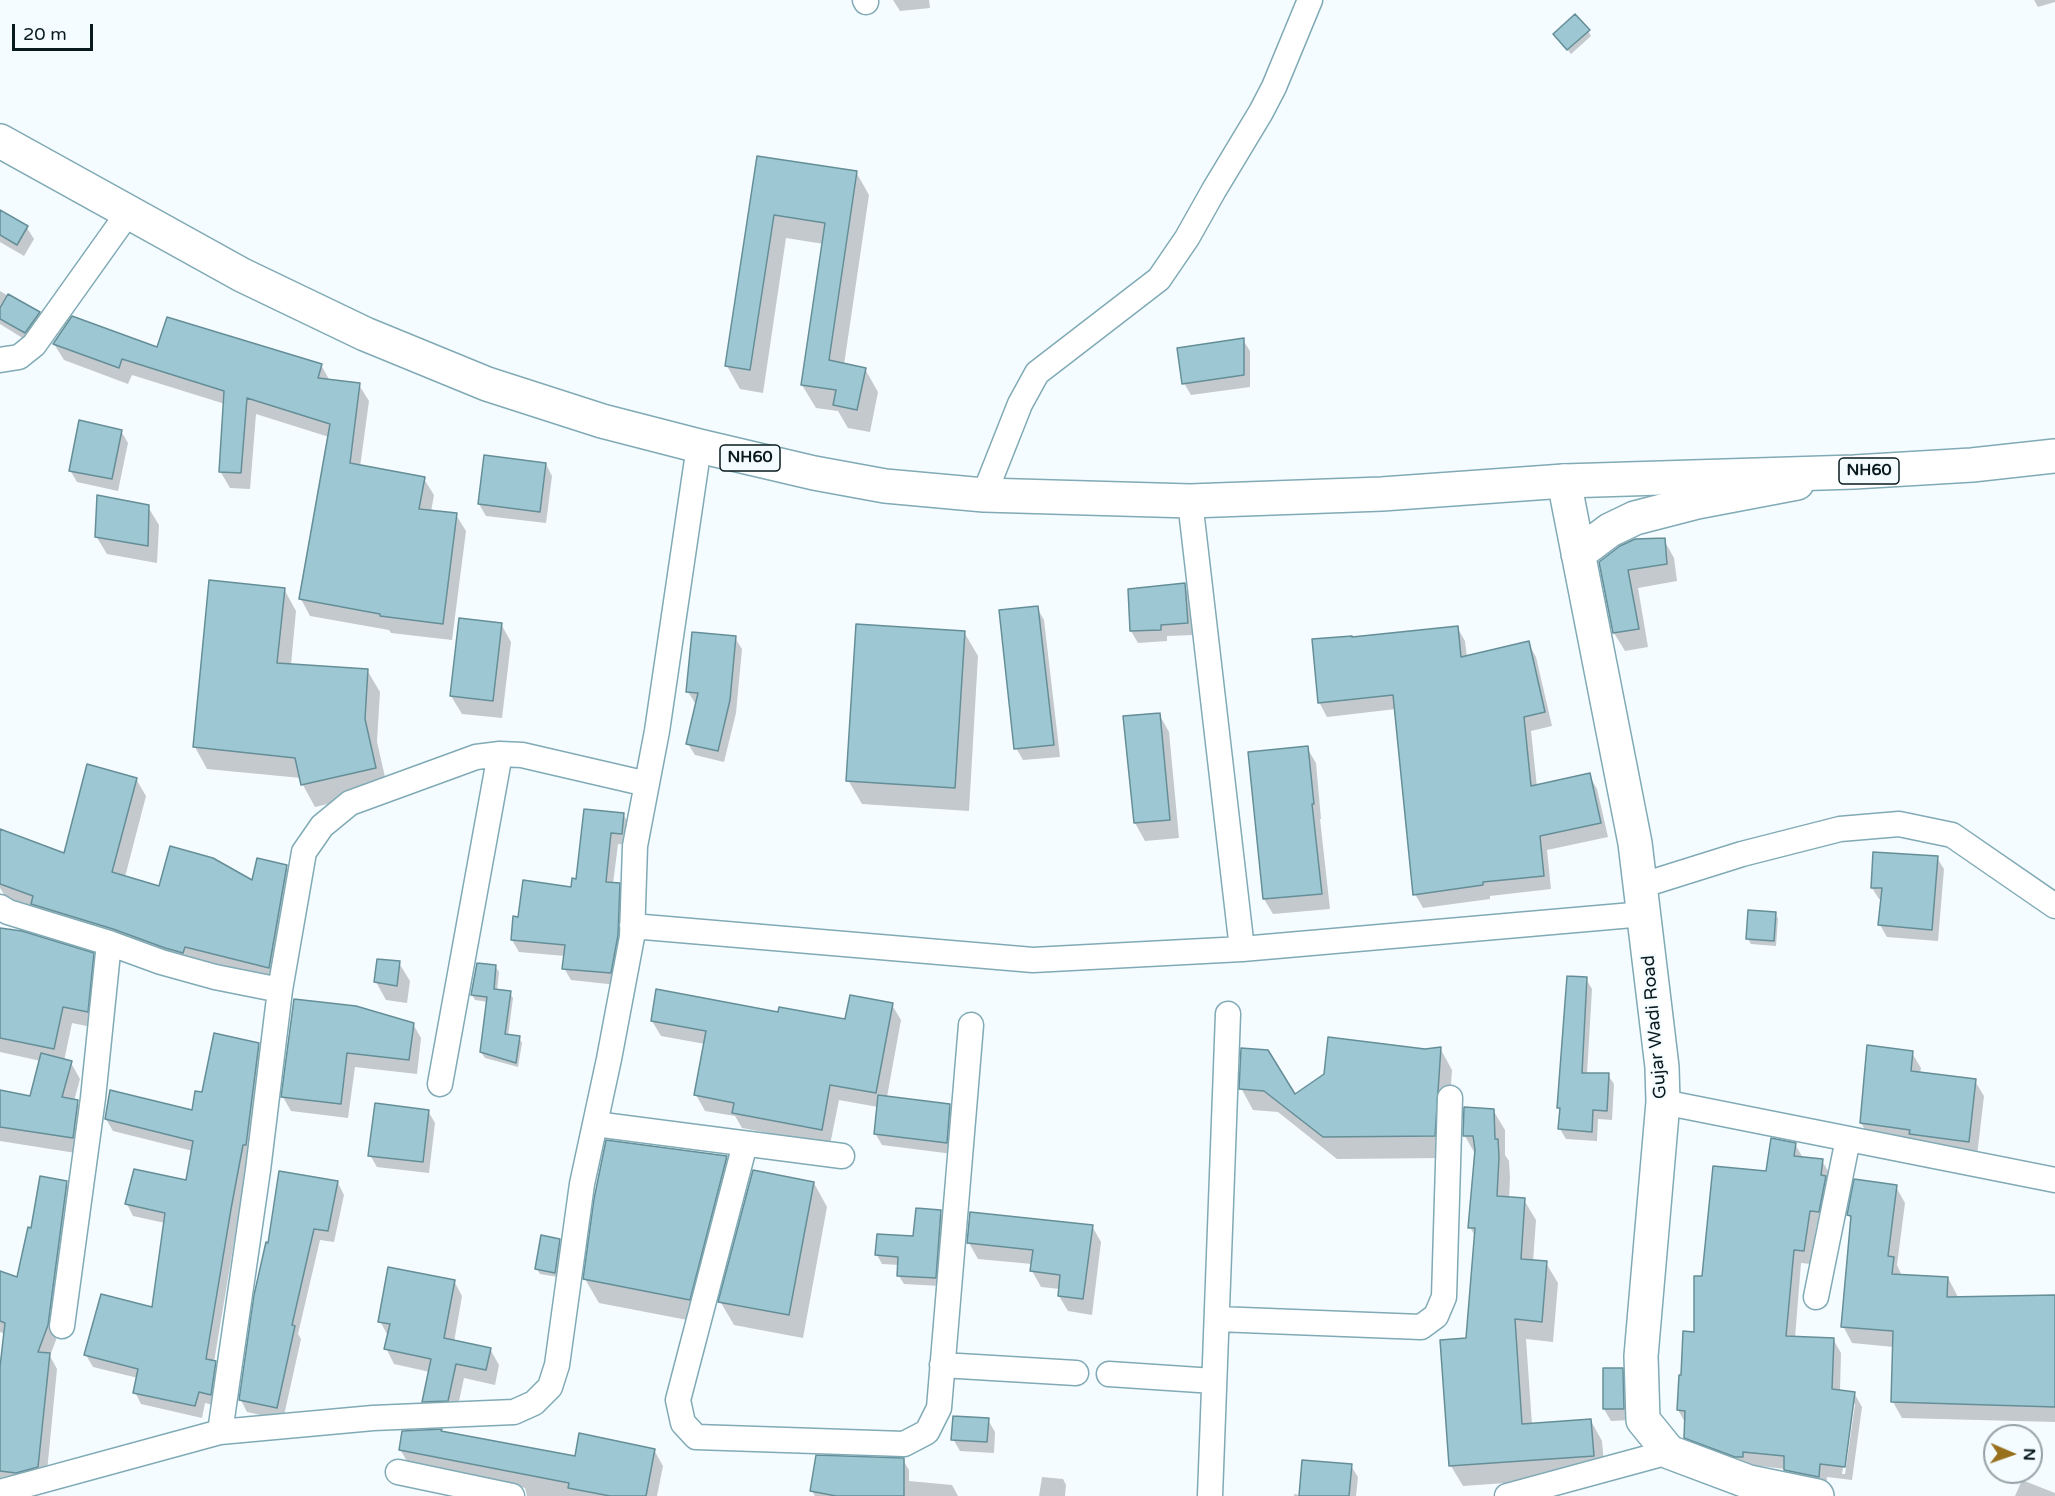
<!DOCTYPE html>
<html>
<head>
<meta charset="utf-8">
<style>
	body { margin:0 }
	#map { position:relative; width:2055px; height:1496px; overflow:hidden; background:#f4fcff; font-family:"Varela Round",sans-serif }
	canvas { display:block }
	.north { position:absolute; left:1983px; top:1424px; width:60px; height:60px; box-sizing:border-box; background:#f4fcff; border:2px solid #96a2a5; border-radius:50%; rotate:92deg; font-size:16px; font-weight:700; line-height:24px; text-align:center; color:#091a1e }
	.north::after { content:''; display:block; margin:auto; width:21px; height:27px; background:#99711d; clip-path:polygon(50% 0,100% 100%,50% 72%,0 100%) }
	.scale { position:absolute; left:12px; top:24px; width:81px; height:27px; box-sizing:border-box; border:3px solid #091a1e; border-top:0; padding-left:8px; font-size:18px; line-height:21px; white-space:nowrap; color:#091a1e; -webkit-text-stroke:4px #f4fcff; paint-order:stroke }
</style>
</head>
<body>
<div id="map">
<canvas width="2055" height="1496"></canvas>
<div class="north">N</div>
<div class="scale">20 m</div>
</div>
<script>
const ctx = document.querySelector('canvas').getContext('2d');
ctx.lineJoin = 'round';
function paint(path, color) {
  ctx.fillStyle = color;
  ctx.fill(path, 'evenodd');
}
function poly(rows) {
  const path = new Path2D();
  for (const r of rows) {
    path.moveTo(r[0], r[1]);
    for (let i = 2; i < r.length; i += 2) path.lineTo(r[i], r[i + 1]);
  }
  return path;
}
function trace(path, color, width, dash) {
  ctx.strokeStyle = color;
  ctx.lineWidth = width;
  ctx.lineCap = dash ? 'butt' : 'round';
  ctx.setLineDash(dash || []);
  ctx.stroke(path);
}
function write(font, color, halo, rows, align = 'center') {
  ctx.font = font + ' "Varela Round",sans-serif';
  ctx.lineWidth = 4.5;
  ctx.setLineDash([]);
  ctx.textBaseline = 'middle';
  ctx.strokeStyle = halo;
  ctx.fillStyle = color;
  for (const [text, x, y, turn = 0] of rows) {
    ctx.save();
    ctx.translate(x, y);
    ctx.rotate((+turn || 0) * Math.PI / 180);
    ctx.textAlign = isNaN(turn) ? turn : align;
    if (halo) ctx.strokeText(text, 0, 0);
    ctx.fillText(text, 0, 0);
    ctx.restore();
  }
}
paint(poly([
	[893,0,929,0,930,8,900,11],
	[2034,0,2055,0,2055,2,2038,7],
	[1588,31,1591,36,1571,54,1555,34],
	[758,157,856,172,869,195,844,365,865,369,878,392,870,432,848,428,838,411,816,408,802,385,824,244,786,238,763,393,740,389,727,366],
	[0,212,27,228,34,239,24,256,0,242],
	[0,291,39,314,45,325,32,344,0,324],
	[1243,340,1250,351,1250,387,1191,395,1184,383],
	[54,344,158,349,321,365,330,381,359,385,369,401,360,467,424,479,434,495,431,512,456,515,466,531,452,640,391,633,389,630,310,616,301,599,329,437,256,414,250,489,230,488,220,471,225,404,132,375,128,384,64,360],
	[121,431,128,443,118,491,77,482,70,470],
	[546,464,552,476,546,523,486,516,479,504],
	[148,507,159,525,157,563,107,554,96,536],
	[1664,540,1674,558,1677,581,1638,588,1648,647,1625,651,1614,633,1601,562],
	[1184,585,1191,597,1194,635,1167,636,1167,641,1138,643,1131,631],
	[284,589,296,611,291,665,367,670,380,692,377,742,388,790,315,807,303,785,301,778,207,769,195,747],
	[1037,608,1044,620,1060,757,1023,760,1016,748],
	[501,624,511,642,502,718,462,714,451,696],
	[1457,627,1465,641,1467,657,1528,643,1536,657,1552,726,1531,731,1537,787,1589,775,1597,789,1608,837,1547,850,1551,889,1490,896,1490,899,1423,908,1415,894,1396,709,1327,717,1319,702],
	[964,632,978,656,969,811,862,804,848,780],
	[735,638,742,649,736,713,724,762,695,755,688,744,697,704,695,703,688,692],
	[1159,714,1169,732,1179,838,1145,841,1135,823],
	[1307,748,1316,763,1321,819,1320,819,1330,909,1273,914,1264,899,1250,754],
	[136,779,146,796,125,877,160,888,253,883,286,866,296,883,279,984,194,964,7,899,0,888,0,831,65,855],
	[623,814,630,826,628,845,618,844,613,884,619,885,625,897,617,985,571,980,564,968,565,956,519,952,512,940,514,918,519,918,572,889],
	[1937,858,1944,869,1938,941,1887,937,1880,925,1882,900,1879,899,1872,888],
	[1775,913,1778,919,1776,946,1751,944,1748,939],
	[0,929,93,954,102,971,96,1028,72,1023,64,1061,71,1063,80,1079,74,1101,77,1102,87,1118,82,1154,0,1141,0,1092,31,1098,41,1061,0,1052],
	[399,963,410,981,407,1003,386,1000,376,982],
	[495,966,499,972,497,991,510,993,513,998,508,1036,519,1037,522,1043,518,1067,485,1058,481,1052,488,1002,475,1000,472,995],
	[1586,979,1592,989,1587,1074,1608,1075,1614,1084,1612,1120,1598,1119,1597,1141,1566,1139,1560,1129,1561,1111,1559,1107],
	[296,1001,413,1024,421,1038,417,1074,355,1067,348,1118,291,1111,283,1097],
	[892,1005,901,1020,887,1097,949,1105,956,1117,953,1154,882,1145,875,1133,878,1107,839,1100,830,1145,742,1128,735,1116,705,1111,696,1095,705,1044,661,1036,652,1021,779,1013,846,1021],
	[258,1044,265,1056,214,1362,222,1374,217,1406,205,1403,202,1418,141,1404,135,1392,138,1378,93,1367,86,1355,153,1309,165,1223,133,1216,127,1204,187,1182,193,1151,113,1131,106,1119,193,1112,203,1094],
	[1440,1048,1452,1070,1446,1158,1337,1159,1278,1112,1253,1110,1241,1088,1242,1049,1294,1096,1425,1051],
	[1912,1053,1921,1068,1920,1074,1975,1081,1984,1096,1977,1156,1870,1138,1861,1123],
	[1493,1110,1505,1130,1505,1155,1509,1161,1510,1178,1509,1199,1524,1200,1536,1220,1533,1262,1546,1263,1558,1283,1553,1342,1526,1339,1532,1425,1591,1421,1602,1441,1605,1476,1463,1486,1451,1466,1441,1341,1467,1340,1476,1238,1470,1227,1474,1152,1465,1136],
	[428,1111,435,1123,429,1173,377,1167,370,1155],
	[1795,1144,1803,1158,1822,1161,1830,1174,1826,1225,1817,1224,1811,1264,1801,1263,1795,1338,1833,1339,1841,1353,1840,1391,1854,1393,1862,1407,1852,1480,1827,1477,1826,1490,1793,1483,1785,1469,1750,1465,1694,1451,1686,1437,1686,1424,1678,1410,1683,1376,1695,1333,1703,1277,1768,1173],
	[1852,1404,1855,1404,1845,1474,1842,1474],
	[726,1157,740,1181,703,1323,599,1303,585,1279],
	[66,1182,75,1197,56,1340,50,1356,57,1369,46,1482,0,1485,0,1382,5,1334,0,1332,0,1277,18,1279,32,1230],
	[338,1183,344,1195,334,1242,320,1240,298,1334,301,1339,283,1420,247,1412,241,1400,256,1295],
	[814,1183,827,1207,803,1338,734,1325,720,1301],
	[1896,1187,1905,1203,1897,1265,1902,1276,1948,1278,1957,1295,1957,1298,2055,1297,2055,1422,1902,1418,1893,1402,1894,1347,1852,1343,1843,1326,1852,1221,1849,1215],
	[940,1212,945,1221,940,1286,904,1284,899,1276,900,1265,882,1264,877,1255,915,1238],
	[1092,1226,1101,1242,1092,1315,1068,1311,1059,1296,1060,1289,1041,1287,1032,1271,1032,1264,978,1259,969,1243],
	[559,1240,562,1246,558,1277,540,1274,537,1269],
	[454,1281,462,1296,454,1342,490,1349,499,1365,495,1385,464,1378,456,1415,433,1416,424,1401,430,1372,394,1364,386,1348,388,1336,380,1321],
	[1622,1369,1629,1381,1630,1420,1611,1421,1604,1409],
	[988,1420,995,1432,994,1453,960,1451,953,1439],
	[442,1433,576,1458,654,1450,663,1466,657,1496,527,1496,525,1488,409,1465,400,1449],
	[903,1460,909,1470,909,1481,952,1485,958,1496,815,1496,812,1491],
	[1351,1466,1358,1477,1356,1496,1294,1496,1294,1494,1300,1495],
	[1042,1477,1063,1479,1066,1485,1065,1496,1039,1496],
	[2022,1480,2055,1493,2055,1496,2015,1496]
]), '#0003');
const building = poly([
	[1575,14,1590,30,1567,50,1553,34,1575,14],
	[757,156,857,171,829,360,866,368,857,410,833,405,836,390,801,385,825,223,774,215,750,370,725,366,757,156],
	[0,210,28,226,17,245,0,235,0,210],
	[8,294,40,312,25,333,0,319,0,308,8,294],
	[72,316,157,347,167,317,322,364,318,378,360,383,350,463,425,477,419,509,457,513,443,624,380,616,380,614,299,599,330,424,247,398,241,473,219,472,224,391,122,359,119,368,53,344,72,316],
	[1244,338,1244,375,1182,384,1177,348,1244,338],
	[79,420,122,430,112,479,69,471,79,420],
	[484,455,546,463,540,512,478,504,484,455],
	[97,495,149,505,148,546,95,537,97,495],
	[1665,538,1667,564,1628,570,1639,629,1613,633,1599,562,1620,546,1635,539,1665,538],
	[209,580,285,588,277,663,368,669,365,719,376,768,301,785,295,758,193,747,209,580],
	[1185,583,1188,623,1161,625,1161,630,1130,631,1128,589,1185,583],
	[1038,606,1054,745,1014,749,999,610,1038,606],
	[459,618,502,623,493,701,450,696,459,618],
	[856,624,965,631,955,788,846,781,856,624],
	[1458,626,1461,657,1529,641,1545,712,1524,717,1531,786,1590,773,1601,823,1540,836,1544,876,1483,882,1483,885,1413,895,1393,695,1318,703,1312,639,1352,636,1352,637,1458,626],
	[692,632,736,636,730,700,718,751,686,744,698,693,686,692,692,632],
	[1160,713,1170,820,1134,823,1123,716,1160,713],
	[1308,746,1314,804,1312,804,1322,894,1263,899,1248,752,1308,746],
	[87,764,137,778,112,872,159,886,170,846,213,858,252,880,257,858,287,865,269,968,185,947,183,953,165,948,113,929,31,904,33,896,0,884,0,829,64,853,87,764],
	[584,809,624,813,622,834,611,833,606,882,620,883,618,935,611,973,562,969,565,945,511,940,513,916,518,917,523,880,571,887,572,878,576,879,584,809],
	[1873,852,1938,856,1932,930,1878,925,1882,888,1871,888,1873,852],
	[1748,910,1776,912,1774,941,1746,939,1748,910],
	[0,928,22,931,94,953,88,1012,63,1007,54,1049,0,1038,0,928],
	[377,959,400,961,397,986,374,982,377,959],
	[477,963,496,965,494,989,511,991,505,1034,520,1036,516,1063,480,1052,487,997,471,995,477,963],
	[1567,976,1587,977,1582,1073,1609,1073,1607,1111,1593,1110,1592,1132,1558,1129,1560,1108,1557,1108,1567,976],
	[656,989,778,1012,779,1007,845,1019,850,995,893,1003,876,1093,830,1085,822,1130,732,1113,734,1103,694,1095,706,1031,651,1021,656,989],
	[294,999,356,1006,414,1023,409,1060,347,1053,341,1104,281,1097,294,999],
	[214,1033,259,1043,246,1145,243,1145,231,1209,206,1359,216,1361,211,1395,199,1392,195,1406,133,1393,138,1369,84,1355,101,1294,152,1307,165,1213,125,1204,134,1169,186,1180,193,1141,105,1119,110,1090,192,1110,195,1091,202,1092,214,1033],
	[1328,1037,1425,1049,1441,1047,1435,1136,1323,1137,1264,1091,1239,1089,1241,1048,1268,1050,1295,1094,1324,1074,1328,1037],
	[1867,1045,1913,1051,1911,1071,1976,1079,1969,1142,1909,1134,1910,1130,1860,1123,1867,1045],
	[41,1053,72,1061,62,1097,78,1100,73,1138,0,1127,0,1090,30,1096,41,1053],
	[878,1095,950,1104,947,1143,874,1134,878,1095],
	[375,1103,429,1110,423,1162,368,1156,375,1103],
	[1464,1107,1494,1109,1495,1139,1498,1139,1499,1157,1497,1196,1525,1198,1521,1259,1547,1261,1542,1322,1515,1319,1522,1424,1591,1419,1594,1456,1449,1466,1440,1340,1466,1338,1475,1228,1468,1228,1475,1150,1473,1136,1463,1136,1464,1107],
	[1771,1138,1796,1143,1794,1156,1823,1159,1821,1175,1826,1176,1819,1212,1810,1211,1804,1251,1794,1250,1786,1336,1834,1338,1832,1389,1855,1392,1845,1467,1820,1464,1819,1477,1784,1470,1784,1456,1743,1452,1743,1457,1735,1457,1684,1438,1685,1411,1677,1410,1679,1375,1681,1375,1683,1331,1694,1332,1694,1276,1702,1276,1713,1166,1766,1171,1771,1138],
	[606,1140,727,1156,690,1300,583,1279,594,1199,606,1140],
	[753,1170,814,1182,789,1315,718,1302,753,1170],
	[279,1171,338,1181,328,1231,314,1229,292,1325,295,1326,277,1408,239,1400,254,1295,266,1242,268,1243,279,1171],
	[40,1176,67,1181,48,1325,38,1352,50,1353,38,1467,16,1473,0,1471,0,1367,5,1323,0,1321,0,1271,17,1277,28,1227,31,1228,40,1176],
	[1854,1179,1897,1185,1888,1256,1894,1257,1892,1274,1948,1277,1947,1297,2055,1295,2055,1407,1891,1402,1893,1331,1841,1327,1851,1216,1847,1215,1854,1179],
	[916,1208,941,1210,936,1278,897,1276,898,1257,875,1255,877,1234,913,1236,916,1208],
	[970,1212,1093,1225,1083,1299,1058,1296,1060,1275,1030,1271,1033,1250,967,1243,970,1212],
	[541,1235,560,1239,555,1273,535,1269,541,1235],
	[388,1267,455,1280,444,1338,491,1348,486,1370,456,1364,448,1401,422,1402,431,1359,384,1349,390,1324,378,1322,388,1267],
	[1603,1368,1623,1368,1624,1409,1603,1409,1603,1368],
	[953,1416,989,1418,987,1442,951,1440,953,1416],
	[442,1429,441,1431,575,1456,579,1433,655,1449,646,1496,610,1496,568,1488,569,1483,399,1450,402,1431,442,1429],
	[816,1455,904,1458,904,1496,836,1496,810,1491,816,1455],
	[1302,1460,1352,1464,1349,1496,1299,1496,1302,1460]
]);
paint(building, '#9dc8d3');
trace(building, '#658e98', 1.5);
const street = poly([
	[865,0,866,2],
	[0,360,19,357,34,345,128,213],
	[984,495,1020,404,1037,373,1159,279,1187,238,1214,190,1261,112,1274,87,1310,0],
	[1190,501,1242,949],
	[1640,886,1742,854,1840,829,1899,824,1952,835,2055,906],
	[0,907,8,912,109,943,161,962,215,977,280,990],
	[632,926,1033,960,1242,949,1644,914],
	[440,1084,500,754],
	[1663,1102,2055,1180],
	[595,1124,842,1156],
	[745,1144,678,1400,683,1423,696,1437,904,1444,927,1432,939,1408,971,1025],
	[1816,1297,1848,1139],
	[1217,1319,1421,1327,1436,1316,1444,1297,1450,1098],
	[62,1326,93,1098,109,943],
	[942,1365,1076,1373],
	[1109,1374,1214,1381],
	[220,1432,258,1170,280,990,304,852,322,826,350,803,476,757,500,754,522,755,647,784],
	[398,1472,512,1496],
	[0,1492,220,1432,373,1418,514,1412,534,1403,550,1387,557,1365,582,1184,609,1059,632,937,635,846,657,731,699,446],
	[1210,1496,1228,1014],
	[1507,1496,1669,1452]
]);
const secondary = poly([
	[1564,481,1635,843,1662,1067,1663,1102,1641,1356,1643,1420,1669,1452,1749,1482,1817,1496],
	[1578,554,1610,530,1635,518,1697,502,1797,483]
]);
const highway = poly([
	[0,141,242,275,365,334,487,384,602,421,699,446,814,473,885,486,984,495,1190,501,1382,494,1564,481,1854,472,1972,465,2055,456]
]);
trace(street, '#80aab5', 27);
trace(secondary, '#80aab5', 36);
trace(highway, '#80aab5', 36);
trace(street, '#fff', 24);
trace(secondary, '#fff', 33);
trace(highway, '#fff', 33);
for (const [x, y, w] of [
	[750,458,60],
	[1869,471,60]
]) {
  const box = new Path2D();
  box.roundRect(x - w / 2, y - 13, w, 26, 4.5);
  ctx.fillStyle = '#f4fcff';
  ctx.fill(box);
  trace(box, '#091a1e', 1.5);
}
write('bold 16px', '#091a1e', null, [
	["NH60",750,458],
	["NH60",1869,471]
]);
write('18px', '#091a1e', '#f4fcff', [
	["Gujar Wadi Road",1655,1027,-95]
]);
</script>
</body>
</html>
